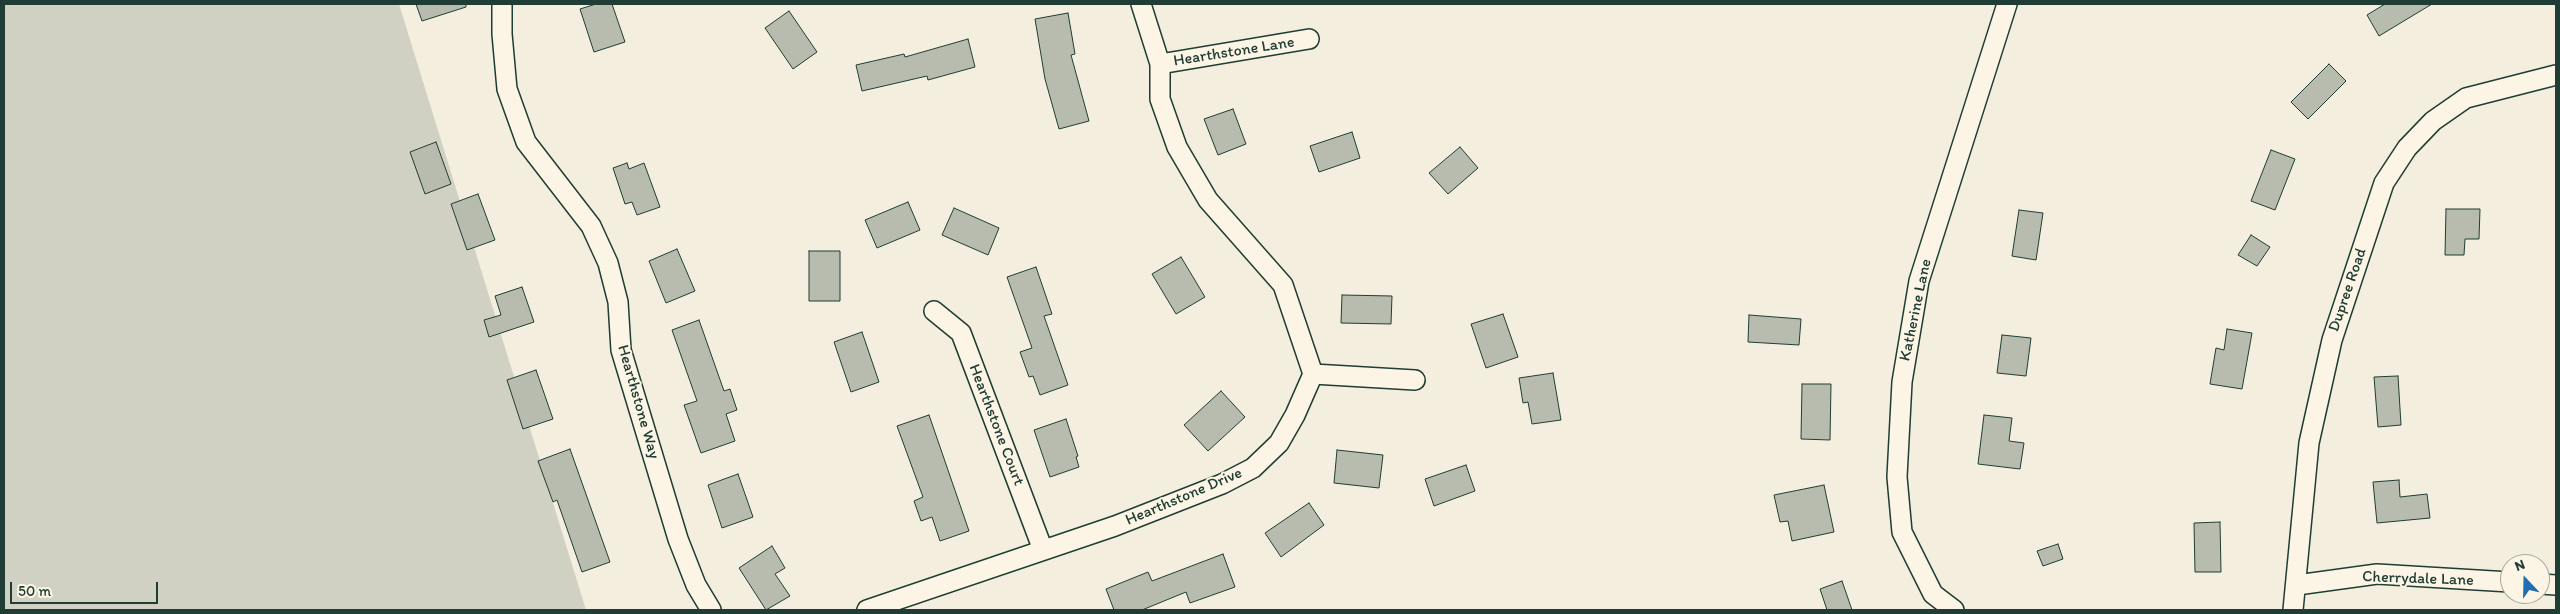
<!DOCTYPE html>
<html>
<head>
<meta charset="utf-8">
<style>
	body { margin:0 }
	#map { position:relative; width:2560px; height:614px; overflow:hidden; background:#f3eede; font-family:Itim,sans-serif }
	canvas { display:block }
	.frame { position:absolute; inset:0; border:5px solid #1f3d34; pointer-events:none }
	.north { position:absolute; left:2500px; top:554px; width:50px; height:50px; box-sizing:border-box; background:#fcf5e5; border:1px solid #a4ab9e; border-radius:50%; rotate:339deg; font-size:14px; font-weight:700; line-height:20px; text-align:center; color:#1f3d34 }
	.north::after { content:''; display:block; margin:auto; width:18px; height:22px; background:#1f6fb2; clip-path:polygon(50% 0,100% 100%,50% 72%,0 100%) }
	.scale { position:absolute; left:10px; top:582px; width:148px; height:22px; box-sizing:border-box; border:2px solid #1f3d34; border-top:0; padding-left:6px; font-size:15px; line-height:18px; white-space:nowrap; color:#1f3d34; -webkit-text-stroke:4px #fcf5e5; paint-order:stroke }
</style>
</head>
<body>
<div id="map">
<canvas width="2560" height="614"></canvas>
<div class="frame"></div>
<div class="north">N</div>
<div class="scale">50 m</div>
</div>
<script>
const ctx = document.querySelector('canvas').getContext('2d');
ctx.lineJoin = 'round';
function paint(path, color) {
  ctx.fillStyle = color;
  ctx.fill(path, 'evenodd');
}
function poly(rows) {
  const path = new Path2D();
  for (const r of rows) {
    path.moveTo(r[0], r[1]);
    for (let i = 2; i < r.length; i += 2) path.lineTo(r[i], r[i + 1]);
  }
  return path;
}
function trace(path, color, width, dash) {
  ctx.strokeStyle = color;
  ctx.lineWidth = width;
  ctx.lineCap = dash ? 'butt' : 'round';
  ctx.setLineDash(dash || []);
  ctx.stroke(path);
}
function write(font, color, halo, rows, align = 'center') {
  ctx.font = font + ' Itim,sans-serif';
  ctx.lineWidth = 4;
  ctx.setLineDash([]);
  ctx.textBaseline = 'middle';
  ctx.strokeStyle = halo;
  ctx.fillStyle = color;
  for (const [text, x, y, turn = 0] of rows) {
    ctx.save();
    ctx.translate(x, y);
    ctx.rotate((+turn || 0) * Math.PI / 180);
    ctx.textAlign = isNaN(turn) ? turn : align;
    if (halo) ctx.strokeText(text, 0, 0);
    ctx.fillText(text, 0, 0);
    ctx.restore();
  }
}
paint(poly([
	[4,4,399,4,586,610,4,610]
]), '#d0d1c2');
const building = poly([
	[416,4,466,4,466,7,422,21,416,4],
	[596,4,612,4,625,42,594,52,580,9,596,4],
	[2385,4,2432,4,2379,36,2367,15,2385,4],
	[789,11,817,52,793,69,765,28,789,11],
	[1068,13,1075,54,1071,55,1089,121,1059,129,1045,79,1035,19,1068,13],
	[968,39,975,67,928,80,927,76,862,91,856,65,904,54,905,57,968,39],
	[2329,64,2346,81,2308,119,2291,102,2329,64],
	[1233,109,1246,144,1218,155,1204,119,1233,109],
	[1352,132,1360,158,1319,172,1310,146,1352,132],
	[436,142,451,184,425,194,410,152,436,142],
	[1460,147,1478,168,1448,194,1429,173,1460,147],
	[2271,150,2295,159,2275,210,2251,201,2271,150],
	[627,163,629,169,644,163,660,207,637,215,632,202,625,204,613,168,627,163],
	[478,194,495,240,467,250,451,204,478,194],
	[908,202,920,230,877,248,865,220,908,202],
	[954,208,999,228,988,255,942,235,954,208],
	[2446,209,2480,209,2479,239,2465,239,2464,255,2445,255,2446,209],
	[2019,210,2043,213,2036,260,2012,256,2019,210],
	[2251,235,2270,247,2257,266,2238,255,2251,235],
	[677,249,695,291,666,303,649,261,677,249],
	[809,251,840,251,840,301,809,301,809,251],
	[1181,257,1205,297,1176,314,1152,274,1181,257],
	[1036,267,1052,314,1044,316,1068,385,1040,395,1033,376,1029,377,1020,352,1032,348,1007,277,1036,267],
	[522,287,534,322,489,337,484,320,501,315,495,296,522,287],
	[1342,295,1392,296,1391,324,1341,323,1342,295],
	[1503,314,1518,357,1486,368,1471,324,1503,314],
	[1749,315,1801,319,1799,345,1748,342,1749,315],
	[699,320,724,391,730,389,737,410,726,414,735,441,701,453,684,405,697,401,672,330,699,320],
	[2227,329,2252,333,2242,389,2210,384,2216,348,2224,350,2227,329],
	[862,332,879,382,851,392,834,342,862,332],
	[2002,335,2031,338,2026,376,1997,373,2002,335],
	[536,370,553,419,523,429,507,380,536,370],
	[1553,373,1561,420,1532,424,1528,402,1523,403,1519,378,1553,373],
	[2398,376,2401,425,2378,427,2374,377,2398,376],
	[1802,384,1831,384,1830,440,1801,439,1802,384],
	[1221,391,1245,417,1208,451,1184,425,1221,391],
	[929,415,969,531,940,541,932,517,921,521,914,501,923,497,897,426,929,415],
	[1984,415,2012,418,2009,441,2024,443,2020,469,1978,464,1984,415],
	[1066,419,1078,456,1076,457,1079,467,1050,477,1034,430,1066,419],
	[570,449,610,562,582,572,557,500,553,502,538,461,570,449],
	[1337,450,1383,455,1379,488,1334,483,1337,450],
	[1466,465,1475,491,1434,506,1425,479,1466,465],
	[738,474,753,517,722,528,708,485,738,474],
	[2399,480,2400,497,2427,494,2430,518,2377,523,2373,482,2399,480],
	[1824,485,1834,532,1792,541,1788,521,1780,522,1774,495,1824,485],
	[1309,503,1324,525,1281,557,1265,533,1309,503],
	[2220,522,2221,572,2195,572,2194,523,2220,522],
	[2058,544,2063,559,2043,566,2037,551,2058,544],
	[772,546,785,568,775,574,790,596,766,610,739,568,772,546],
	[1223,554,1235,587,1190,603,1186,592,1142,610,1114,610,1106,589,1148,572,1152,581,1223,554],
	[1842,581,1852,610,1827,610,1820,589,1842,581]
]);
paint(building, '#b8bcae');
trace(building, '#1f3d34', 1);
const minor = poly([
	[502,4,502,34,507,89,526,142,591,226,608,263,618,302,621,350,678,539,696,585,711,610],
	[1160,64,1309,39],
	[934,311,961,333,1043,550],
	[1313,374,1415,380],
	[2540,584,2556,585],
	[2297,585,2377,574,2510,582],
	[867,610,1115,526,1222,484,1253,468,1279,443,1295,415,1313,374,1283,285,1208,200,1177,147,1160,99,1160,64,1141,4],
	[1954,610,1933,594,1902,532,1897,477,1902,382,1919,281,2007,4],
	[2293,610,2309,443,2332,340,2384,183,2407,148,2433,121,2466,98,2556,75]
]);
trace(minor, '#1f3d34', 22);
trace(minor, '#fcf5e5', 19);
write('16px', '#1f3d34', '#fcf5e5', [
	["Hearthstone Lane",1234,52,-9],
	["Dupree Road",2348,290,-71],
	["Katherine Lane",1916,310,-78],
	["Hearthstone Way",638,402,74],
	["Hearthstone Court",996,425,69],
	["Hearthstone Drive",1184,497,-23],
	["Cherrydale Lane",2418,579,2]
]);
</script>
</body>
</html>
